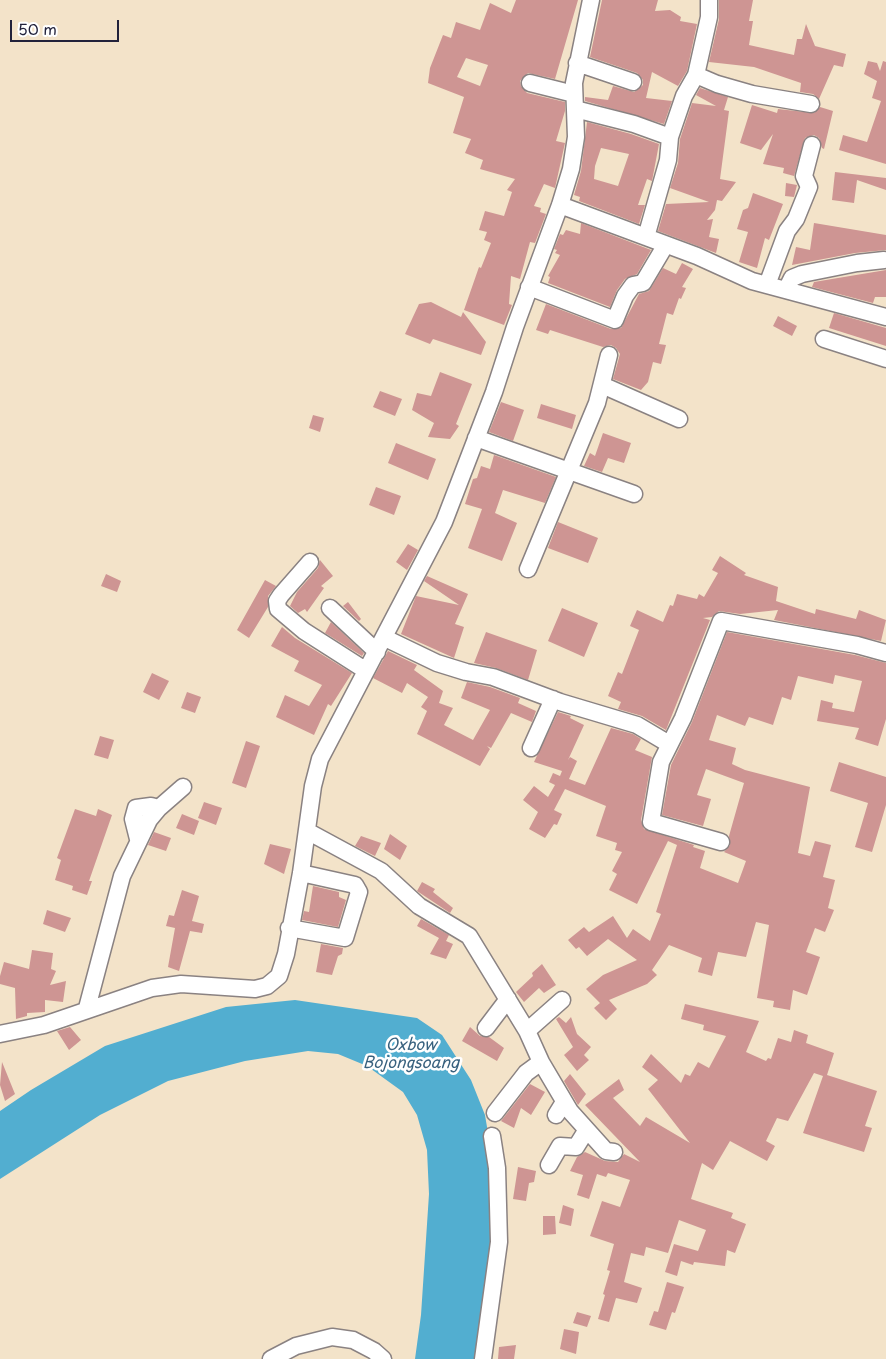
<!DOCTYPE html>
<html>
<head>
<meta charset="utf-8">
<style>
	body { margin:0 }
	#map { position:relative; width:886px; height:1359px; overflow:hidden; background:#f3e3c9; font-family:"Playpen Sans",sans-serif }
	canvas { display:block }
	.scale { position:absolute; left:10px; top:20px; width:109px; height:22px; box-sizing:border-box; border:2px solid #22223b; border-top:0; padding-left:6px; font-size:15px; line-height:18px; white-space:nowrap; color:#22223b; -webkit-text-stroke:4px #fff; paint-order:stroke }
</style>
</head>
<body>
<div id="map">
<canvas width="886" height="1359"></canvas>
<div class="scale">50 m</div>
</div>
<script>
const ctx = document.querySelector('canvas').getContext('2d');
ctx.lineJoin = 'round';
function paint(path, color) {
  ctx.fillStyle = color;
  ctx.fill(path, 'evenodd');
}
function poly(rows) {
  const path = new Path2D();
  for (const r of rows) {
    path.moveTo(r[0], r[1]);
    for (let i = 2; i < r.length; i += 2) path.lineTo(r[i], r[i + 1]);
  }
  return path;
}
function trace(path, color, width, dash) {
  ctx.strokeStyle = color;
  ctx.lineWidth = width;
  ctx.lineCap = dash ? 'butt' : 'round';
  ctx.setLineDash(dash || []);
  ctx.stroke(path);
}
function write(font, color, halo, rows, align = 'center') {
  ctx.font = font + ' "Playpen Sans",sans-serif';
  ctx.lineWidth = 5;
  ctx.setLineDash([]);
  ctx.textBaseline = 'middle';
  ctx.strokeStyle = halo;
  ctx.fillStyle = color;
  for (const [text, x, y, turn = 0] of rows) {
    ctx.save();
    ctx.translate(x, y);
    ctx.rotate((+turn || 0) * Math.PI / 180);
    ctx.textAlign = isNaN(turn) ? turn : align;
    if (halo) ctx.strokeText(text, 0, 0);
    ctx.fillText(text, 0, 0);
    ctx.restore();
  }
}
paint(poly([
	[295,1000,417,1018,442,1035,471,1080,485,1115,491,1151,495,1243,477,1359,415,1359,421,1315,429,1194,427,1150,417,1115,403,1092,367,1066,338,1054,308,1051,245,1061,168,1081,100,1115,0,1179,0,1111,31,1090,105,1046,226,1007]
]), '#52aed0');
paint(poly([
	[516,0,578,0,555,79,528,73,520,81,521,86,527,93,565,102,565,111,556,141,565,143,555,188,544,184,534,206,541,208,540,212,546,214,535,243,530,242,520,279,511,276,509,304,512,305,504,325,464,310,479,267,481,268,491,243,484,240,487,232,479,230,485,211,504,216,512,192,507,190,515,179,480,169,483,160,465,153,471,139,453,133,464,97,428,83,430,68,443,35,451,38,456,22,480,30,490,3,511,13],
	[466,58,488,65,480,86,457,77],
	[602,0,658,0,655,11,670,10,681,17,680,21,697,24,687,71,678,86,652,72,646,98,672,101,664,124,585,101,585,97,608,100,613,86,634,92,643,85,643,80,637,73,590,57],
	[719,0,753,0,749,21,753,21,749,45,794,55,797,39,802,39,806,24,815,46,846,54,843,67,834,65,819,99,813,94,800,92,801,83,754,67,709,62,719,19],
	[868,61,877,63,880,71,883,61,886,62,886,164,839,150,843,135,867,142,881,101,872,98,877,81,864,74],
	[700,88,728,97,724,110,729,111,720,179,736,182,722,201,717,200,715,210,707,220,713,219,709,237,719,239,716,253,658,231,666,204,709,202,670,188,678,163,680,139,692,103,716,106,696,95],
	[752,105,777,113,778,109,814,113,820,107,833,111,824,149,822,148,819,138,814,135,805,138,794,176,783,173,784,168,763,164,773,134,761,150,740,143],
	[587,122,631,134,659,144,652,181,647,179,638,205,645,205,639,224,579,201,580,197,574,195,581,171],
	[601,148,629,154,618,186,594,179,595,166],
	[835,172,886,178,886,190,857,180,854,203,832,200],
	[786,183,797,185,794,197,785,196],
	[753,193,783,204,769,240,765,238,757,268,739,262,748,232,737,229,743,210,748,208],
	[581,223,651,250,637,274,625,279,617,290,610,307,548,283,550,277,548,276,560,255,555,253,557,250,554,249,560,234,563,235,566,230,580,234],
	[814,223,886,235,886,250,855,253,792,265,796,247,810,250],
	[682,263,693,269,682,287,686,288,681,299,679,298,673,315,667,313,659,344,666,345,661,364,653,362,648,382,641,390,613,379,620,354,616,348,611,345,603,347,550,330,548,334,536,330,546,304,611,329,621,328,639,294,649,291,663,268,676,274],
	[886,270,886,297,875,297,873,303,812,287,814,282],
	[431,302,461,317,463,312,486,342,481,355,433,339,430,344,405,334,419,304],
	[834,313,886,328,886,346,829,328],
	[778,316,797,326,792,336,773,326],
	[440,372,472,384,456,424,459,426,450,439,428,437,434,423,412,410,417,393,431,396],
	[380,391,402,399,395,416,373,407],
	[501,402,524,410,513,441,489,432],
	[541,404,576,415,572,429,537,418],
	[313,415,324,418,320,432,309,428],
	[603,433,631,443,624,463,608,458,602,472,584,466,590,453,595,456],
	[396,443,436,459,428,480,388,463],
	[494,455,556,477,545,503,503,490,495,513,517,523,502,561,468,548,482,509,465,504,473,479,477,478,481,466,490,469],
	[376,487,401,496,394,515,369,505],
	[558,522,598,538,588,563,548,548],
	[408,544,418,550,407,570,396,562],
	[720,556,746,573,744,575,778,587,776,601,815,614,816,609,856,619,859,610,886,620,881,641,774,620,778,610,740,614,719,611,712,617,703,618,710,620,666,730,642,716,618,709,621,702,608,696,618,672,622,674,639,630,630,626,637,610,663,622,670,605,673,606,677,594,697,599,699,594,704,597,718,573,712,570],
	[320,560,333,576,321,586,324,588,307,612,305,609,298,613,290,606,297,592,318,568],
	[106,574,121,581,117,592,101,586],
	[427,576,468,594,455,624,464,627,454,658,401,634,416,596,459,605,424,581],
	[265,580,276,586,268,596,268,607,249,638,237,630],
	[348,602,361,619,359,621,343,606],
	[562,608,598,623,584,657,548,641],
	[331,622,364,653,362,656,325,633],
	[282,627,295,638,352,673,331,706,328,704,314,735,276,717,285,695,309,706,322,685,294,671,299,661,271,646],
	[486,632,537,650,528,680,496,668,474,663],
	[727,632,855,655,886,663,886,719,878,746,855,739,859,728,817,721,821,700,833,703,832,708,854,712,862,681,835,675,833,684,798,676,791,700,782,697,773,725,749,717,745,726,717,715,709,740,736,748,732,764,745,770,810,787,798,853,810,856,815,841,831,845,823,877,835,880,828,908,834,910,825,932,815,928,806,952,820,957,807,995,793,990,790,1010,773,1007,774,1001,757,998,769,925,756,922,746,957,718,952,712,976,698,972,702,958,669,945,652,970,657,975,647,984,609,1000,617,1009,606,1020,594,1008,600,1003,586,989,603,975,637,960,608,939,587,956,579,947,576,949,568,940,584,927,589,932,613,916,627,938,633,929,650,941,661,914,656,912,677,845,668,841,637,904,609,890,617,874,612,871,622,852,615,850,617,843,596,836,606,806,565,789,554,810,562,814,557,825,554,824,545,838,529,829,538,812,523,800,534,786,548,797,555,785,549,782,553,773,560,776,562,771,534,762,558,712,571,716,570,718,584,725,568,760,570,757,577,761,569,779,585,785,611,728,633,734,641,739,635,750,652,757,641,820,644,829,694,845,693,847,705,851,700,868,738,883,746,861,724,852,730,845,729,836,744,783,706,769,697,795,711,799,703,826,662,815,671,765,692,722],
	[388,651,417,665,414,670,443,691,439,703,453,708,444,725,473,740,490,710,461,698,467,682,490,687,520,698,518,703,536,711,532,722,511,713,491,748,487,746,490,749,480,766,417,734,427,711,421,707,428,697,407,683,402,693,373,678],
	[152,673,169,681,159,700,143,692],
	[187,692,201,697,195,713,181,708],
	[100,736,114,740,108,759,94,755],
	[246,741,260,746,246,788,232,783],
	[839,762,886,777,886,805,872,852,855,847,868,803,830,791],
	[204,802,222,808,216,825,198,818],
	[75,809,96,816,98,809,112,815,89,881,92,881,87,895,72,890,73,886,55,880,61,860,57,858],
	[182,814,199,821,194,835,176,828],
	[154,832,171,838,166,851,148,845],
	[390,834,407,846,400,860,384,849],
	[361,836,381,843,375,856,355,846],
	[270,844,291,849,284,874,264,864],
	[422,882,435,889,433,892,453,908,450,913,417,891],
	[313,886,339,892,339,897,346,900,338,927,302,920,304,911,309,912],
	[182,890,199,896,192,921,204,924,202,933,190,931,179,971,168,967,175,928,166,926,169,915,174,916],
	[47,910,71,918,65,932,43,924],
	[421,919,449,935,446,941,453,944,446,959,430,954,439,938,417,926],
	[321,944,343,948,342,954,338,956,332,975,316,972],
	[32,950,53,953,51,969,56,971,50,985,66,981,63,1002,45,1000,45,1012,27,1013,27,1016,16,1019,15,988,0,984,0,976,4,962,29,969],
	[542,964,556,985,544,993,539,988,524,1002,516,992,533,976,532,973],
	[685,1004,759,1021,746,1052,766,1061,768,1058,771,1059,778,1038,791,1042,794,1030,808,1035,806,1043,834,1053,827,1075,877,1091,865,1126,872,1128,864,1152,803,1133,823,1076,814,1073,788,1121,777,1118,766,1141,775,1146,767,1161,730,1141,713,1170,702,1163,691,1199,733,1213,731,1218,746,1224,735,1253,727,1250,725,1266,694,1262,693,1265,681,1261,677,1276,665,1272,674,1244,698,1251,706,1230,679,1220,668,1253,646,1247,644,1256,631,1253,624,1282,642,1288,637,1303,616,1298,609,1322,598,1319,605,1295,603,1294,610,1271,607,1270,614,1244,590,1236,602,1201,620,1207,630,1180,608,1173,606,1177,597,1174,589,1199,577,1195,583,1175,570,1171,577,1157,585,1152,605,1161,618,1162,624,1154,640,1162,585,1105,619,1079,624,1090,613,1098,640,1126,646,1117,690,1143,648,1089,658,1080,642,1067,651,1054,681,1083,685,1074,690,1076,698,1062,709,1068,726,1036,703,1030,704,1025,681,1019],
	[559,1017,566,1023,571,1017,577,1034,591,1047,584,1055,589,1060,577,1071,564,1055,573,1047,556,1019],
	[70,1027,81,1040,69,1050,57,1031],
	[470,1027,480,1036,489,1037,504,1048,497,1061,462,1041],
	[2,1062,15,1094,5,1101,0,1085],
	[570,1074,586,1094,578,1105,564,1081],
	[530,1084,545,1092,531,1115,521,1108,514,1128,501,1121],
	[518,1167,536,1171,534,1182,529,1183,526,1201,513,1199],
	[563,1205,574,1209,571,1226,559,1223],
	[543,1216,555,1216,556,1234,543,1235],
	[667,1282,684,1287,675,1313,672,1312,666,1330,649,1325,654,1311,658,1312],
	[577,1312,591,1316,587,1327,573,1323],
	[564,1329,579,1332,576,1354,560,1349],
	[516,1345,514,1359,498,1359,499,1347]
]), '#ce9593');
const minor = poly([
	[577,63,633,82],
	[696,75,717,84,752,94,811,104],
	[530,83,574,94],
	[575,109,634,124,670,137],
	[560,205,697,256,752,281,886,317],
	[646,237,668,160,670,137,684,96,696,75,709,17,709,0],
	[767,285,787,231,796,219,809,187,804,176,812,145],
	[529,287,615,320,625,296,633,285,643,283,665,246],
	[786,290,792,278,802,274,857,263,884,260],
	[824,339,886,359],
	[602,385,679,419],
	[476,438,634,494],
	[310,562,281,595,277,601,278,609,304,631,365,670],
	[528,569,597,403,609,355],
	[330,608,377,652],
	[385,638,437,663,466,672,493,677,560,702,637,725,669,744],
	[531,748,553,699],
	[307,831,381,871,419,906,469,936,527,1031,541,1062,570,1111,606,1151,614,1152],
	[138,839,133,819,136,808,151,806,159,808],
	[721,842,651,822,661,762,683,718,721,621,857,645,886,653],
	[289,928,345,938,359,892,355,885,301,873],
	[87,1008,122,876,149,820,159,808,183,787],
	[486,1028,508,999],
	[527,1031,562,1000],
	[0,1034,44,1025,152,988,181,984,255,989,267,986,279,976,286,954,301,873,313,786,320,759,444,522,494,392,515,327,560,205,571,169,576,137,574,83,591,0],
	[495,1113,526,1073,541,1062],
	[556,1115,564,1102],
	[549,1165,560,1146,576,1147,586,1131],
	[271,1359,296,1346,332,1337,353,1340,374,1351,383,1359],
	[483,1359,499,1242,497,1168,492,1136]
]);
trace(minor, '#8a8282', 19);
trace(minor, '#fff', 16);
write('italic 16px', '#38617e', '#fff', [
	["Oxbow",411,1046],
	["Bojongsoang",411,1064]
]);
</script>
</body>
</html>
